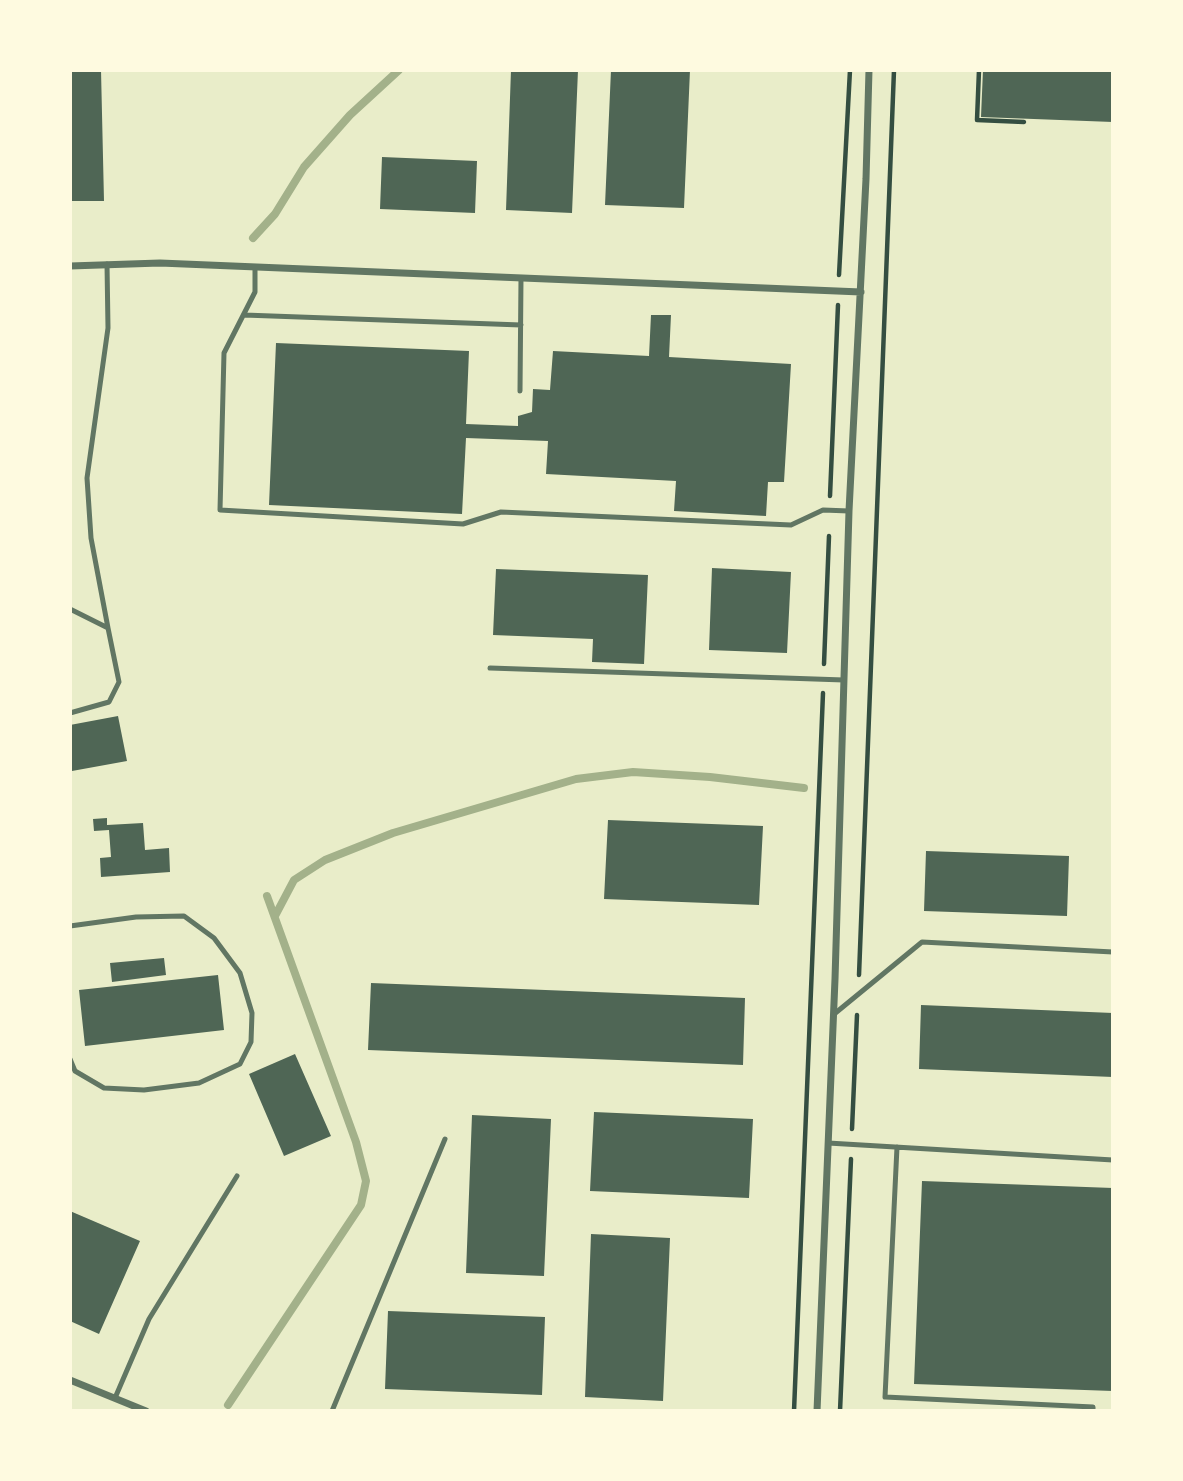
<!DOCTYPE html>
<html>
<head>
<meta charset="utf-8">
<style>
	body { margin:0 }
	#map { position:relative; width:1183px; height:1481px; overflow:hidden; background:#e9edc9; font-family:"Space Grotesk",sans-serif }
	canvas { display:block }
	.frame { position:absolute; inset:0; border:72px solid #fefae0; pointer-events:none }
</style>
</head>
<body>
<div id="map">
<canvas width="1183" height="1481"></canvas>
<div class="frame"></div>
</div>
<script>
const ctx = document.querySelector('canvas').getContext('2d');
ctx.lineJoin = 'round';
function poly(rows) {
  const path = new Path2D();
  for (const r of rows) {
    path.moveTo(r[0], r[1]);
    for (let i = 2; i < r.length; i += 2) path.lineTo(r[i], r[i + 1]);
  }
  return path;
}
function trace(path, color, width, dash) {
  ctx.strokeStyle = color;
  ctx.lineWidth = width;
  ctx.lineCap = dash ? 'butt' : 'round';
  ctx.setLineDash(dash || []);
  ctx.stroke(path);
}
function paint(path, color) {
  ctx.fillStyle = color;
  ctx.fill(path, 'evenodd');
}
trace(poly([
	[253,238,275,214,304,167,350,115,399,70],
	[275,916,294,880,325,860,393,833,576,779,633,772,710,777,804,788],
	[228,1405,361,1205,366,1181,356,1142,267,896]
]), '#a3b18a', 8);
paint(poly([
	[70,70,101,70,104,201,70,201],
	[511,70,578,70,572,213,506,210],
	[611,70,690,70,684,208,605,205],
	[983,70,1113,70,1113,122,981,117],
	[382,157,477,161,475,213,380,209],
	[651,315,671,315,669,357,791,364,784,482,768,482,766,516,674,511,676,481,546,474,548,441,466,438,462,514,269,505,276,343,469,351,466,424,518,426,518,416,532,412,533,389,550,390,553,351,649,356],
	[712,568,791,572,787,653,709,650],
	[496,569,648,575,644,664,592,662,593,639,493,635],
	[118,716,127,761,72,771,70,725],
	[107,818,107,825,143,823,145,850,169,848,170,872,101,877,100,858,111,857,109,830,94,831,93,819],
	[608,820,763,826,759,905,604,899],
	[926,851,1069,856,1067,916,924,911],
	[164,958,166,975,112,982,110,963],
	[218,975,224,1030,85,1046,79,990],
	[371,983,745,998,743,1065,368,1050],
	[921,1005,1113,1013,1113,1077,919,1069],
	[295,1054,331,1136,284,1156,249,1074],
	[594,1112,753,1119,749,1198,590,1191],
	[472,1115,551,1119,544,1276,466,1273],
	[922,1181,1113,1188,1113,1391,914,1384],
	[70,1211,140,1241,99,1334,70,1321],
	[591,1234,670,1238,663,1401,585,1397],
	[388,1311,545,1317,542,1395,385,1389]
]), '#4f6655');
trace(poly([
	[979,70,977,120,1024,122],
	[839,275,850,70],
	[830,496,838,305],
	[824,664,829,536],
	[859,975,894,70],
	[852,1129,857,1015],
	[794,1411,823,693],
	[840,1411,851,1159]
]), '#344e41', 4.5);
trace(poly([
	[107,264,108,328,87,478,91,538,108,628],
	[255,267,255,292,224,353,220,510,463,524,501,512,791,525,823,510,849,511],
	[244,315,521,325],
	[520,391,521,278],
	[70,609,108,628,119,682,109,702,70,713],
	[490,668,844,680],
	[70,926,136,917,184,916,214,938,240,973,252,1013,251,1042,240,1064,199,1083,144,1090,104,1088,75,1071,70,1059],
	[833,1015,922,942,1113,952],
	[828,1143,1113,1160],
	[897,1147,885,1397,1093,1407,1093,1411],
	[115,1398,149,1319,237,1176],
	[332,1411,445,1139]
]), '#617663', 5);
trace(poly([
	[70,266,160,263,861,292],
	[70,1380,146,1411],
	[817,1411,835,979,849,511,866,179,869,70]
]), '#617663', 7);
</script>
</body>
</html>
